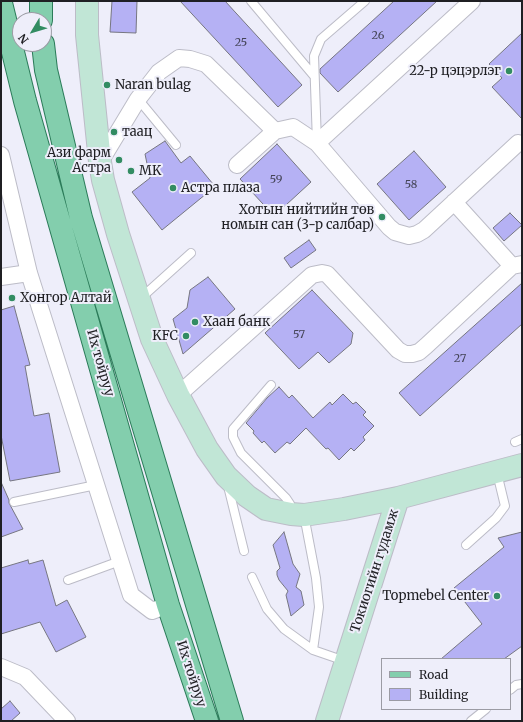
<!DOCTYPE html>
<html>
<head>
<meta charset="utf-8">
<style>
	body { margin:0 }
	#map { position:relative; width:523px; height:722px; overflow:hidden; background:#eeeefa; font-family:Merriweather,serif }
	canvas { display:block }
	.frame { position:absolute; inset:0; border:2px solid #1f1f23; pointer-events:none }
	.legend { position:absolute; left:381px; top:658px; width:130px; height:52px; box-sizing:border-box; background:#eeeefa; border:1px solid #9b9ba4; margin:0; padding:5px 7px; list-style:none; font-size:12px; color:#1f1f23 }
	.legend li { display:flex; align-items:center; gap:8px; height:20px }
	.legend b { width:20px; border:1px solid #9b9ba4 }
	.north { position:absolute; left:12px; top:12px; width:40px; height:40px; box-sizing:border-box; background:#eeeefa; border:1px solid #9b9ba4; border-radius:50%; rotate:232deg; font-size:11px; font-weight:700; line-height:16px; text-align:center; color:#1f1f23 }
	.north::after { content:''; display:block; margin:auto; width:14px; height:18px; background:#328c62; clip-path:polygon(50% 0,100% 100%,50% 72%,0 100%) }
</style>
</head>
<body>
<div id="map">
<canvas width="523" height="722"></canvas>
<div class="frame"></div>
<ul class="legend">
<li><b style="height:5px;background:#83cead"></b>Road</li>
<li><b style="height:11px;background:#b5b1f4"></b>Building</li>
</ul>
<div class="north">N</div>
</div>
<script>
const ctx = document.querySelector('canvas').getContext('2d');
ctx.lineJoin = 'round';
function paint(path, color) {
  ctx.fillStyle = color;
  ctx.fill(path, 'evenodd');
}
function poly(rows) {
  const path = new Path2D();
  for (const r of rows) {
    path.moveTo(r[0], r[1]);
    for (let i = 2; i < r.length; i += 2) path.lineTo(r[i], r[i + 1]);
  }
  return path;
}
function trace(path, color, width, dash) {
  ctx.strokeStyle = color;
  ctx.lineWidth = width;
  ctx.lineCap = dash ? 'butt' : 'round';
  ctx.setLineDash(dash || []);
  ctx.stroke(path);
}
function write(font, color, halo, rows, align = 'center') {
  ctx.font = font + ' Merriweather,serif';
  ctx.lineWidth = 4;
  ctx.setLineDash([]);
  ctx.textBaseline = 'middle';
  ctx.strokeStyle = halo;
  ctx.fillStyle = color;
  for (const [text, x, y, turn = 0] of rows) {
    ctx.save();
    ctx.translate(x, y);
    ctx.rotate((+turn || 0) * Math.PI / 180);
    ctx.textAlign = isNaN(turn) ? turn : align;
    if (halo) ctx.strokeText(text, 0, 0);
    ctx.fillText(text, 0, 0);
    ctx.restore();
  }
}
const building = poly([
	[112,1,137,1,136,33,110,32,112,1],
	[180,1,225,1,302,85,278,107,180,1],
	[394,1,437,1,338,92,320,73,320,69,394,1],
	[522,33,522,119,492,87,502,78,489,64,522,33],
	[165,141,181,163,190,156,213,184,204,192,206,194,162,230,132,192,150,178,145,154,165,141],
	[277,144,311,182,274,216,240,179,277,144],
	[414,151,446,187,409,220,377,184,414,151],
	[510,213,522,225,504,241,493,228,510,213],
	[309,240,316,250,291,268,284,258,309,240],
	[208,277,235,309,183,354,173,319,187,308,190,290,208,277],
	[522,283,522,324,420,416,399,393,522,283],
	[312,290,353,333,351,344,329,363,318,352,299,369,265,333,312,290],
	[14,306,30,365,25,366,34,416,49,413,60,472,10,481,1,435,1,310,14,306],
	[279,387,289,398,292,395,313,418,330,402,332,405,343,394,353,404,356,402,366,412,363,415,374,426,363,437,365,440,354,451,351,448,339,460,328,448,326,449,306,428,290,444,287,442,275,453,264,441,262,443,253,433,254,431,246,423,267,398,279,387],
	[1,482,9,500,9,503,23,529,1,537,1,482],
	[284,532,293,564,300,574,296,587,301,591,304,605,291,616,286,595,288,591,279,580,277,575,277,571,280,568,273,545,284,532],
	[522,532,522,646,504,659,441,659,482,624,454,588,504,547,498,538,522,532],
	[28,560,29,564,43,560,56,606,67,600,86,637,56,652,40,622,1,634,1,568,28,560],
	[10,701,20,713,11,721,1,721,1,709,10,701]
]);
paint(building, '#b5b1f4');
trace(building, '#767681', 1);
const lane = poly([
	[251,1,314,76],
	[138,99,176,145],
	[317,143,314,56,321,39,365,1],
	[141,298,191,253],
	[271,385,233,429,233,437,241,453,286,498,290,504,291,512],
	[515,442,522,439],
	[228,486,244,551],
	[14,502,96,485],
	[304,515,316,578,319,607,313,650],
	[466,545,496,518,505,506,497,473],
	[252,577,267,609,284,629,313,650,345,661],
	[68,580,120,561],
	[510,690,516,685,522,684],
	[471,721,486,709]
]);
const street = poly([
	[317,143,472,1],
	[1,155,29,273,131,595,152,611,168,605],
	[100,162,138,99,159,72,179,58,190,59,206,64,275,131],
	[237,165,275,131,293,127,317,143,389,227,395,232,409,236,417,234,424,230,518,143],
	[454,202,512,266],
	[1,277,29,273],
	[178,395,312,275,322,273,327,274,398,350,405,354,412,354,419,352,426,346,512,266,522,264],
	[1,667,25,677,67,721]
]);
const secondary = poly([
	[87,1,87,35,100,162,103,180,118,234,152,339,178,395,207,449,226,476,247,496,266,509,291,514,304,515,344,509,398,498,522,465],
	[327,721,398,498]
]);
const primary = poly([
	[1,3,25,101,168,605,207,721],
	[41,20,41,1],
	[43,44,46,70,81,218,232,721]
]);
trace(lane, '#bcbcc7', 10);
trace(street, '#bcbcc7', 18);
trace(secondary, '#bcbcc7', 24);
trace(primary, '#2b7b59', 24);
trace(lane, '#fff', 8);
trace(street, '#fff', 16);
trace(secondary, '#c1e6d6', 22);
trace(primary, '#83cead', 22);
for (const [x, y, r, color] of [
	[509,71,4,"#328c62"],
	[107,85,4,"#328c62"],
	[114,132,4,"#328c62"],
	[119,160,4,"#328c62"],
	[131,171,4,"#328c62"],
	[173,188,4,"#328c62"],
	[382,217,4,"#328c62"],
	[12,298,4,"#328c62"],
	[195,322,4,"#328c62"],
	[186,336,4,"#328c62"],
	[497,596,4,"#328c62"]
]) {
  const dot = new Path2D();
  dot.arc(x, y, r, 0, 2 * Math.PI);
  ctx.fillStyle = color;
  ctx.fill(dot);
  trace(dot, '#eeeefa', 1.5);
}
write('11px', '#444457', null, [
	["26",378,36],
	["25",241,43],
	["59",276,180],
	["58",411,185],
	["57",299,335],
	["27",460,359]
]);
write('13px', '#1f1f23', '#eeeefa', [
	["22-р цэцэрлэг",501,71,"right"],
	["Naran bulag",115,85],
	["таац",122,132],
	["Ази фарм",111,153,"right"],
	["Астра",111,168,"right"],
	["MK",139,171],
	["Астра плаза",181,188],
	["Хотын нийтийн төв",374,210,"right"],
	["номын сан (3-р салбар)",374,225,"right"],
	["Хонгор Алтай",20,298],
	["Хаан банк",203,322],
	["KFC",178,336,"right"],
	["Topmebel Center",489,596,"right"]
], 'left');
write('13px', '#1f1f23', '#eeeefa', [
	["Их тойруу",100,363,74],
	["Токиогийн гудамж",375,571,-72],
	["Их тойруу",191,674,72]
]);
</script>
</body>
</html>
